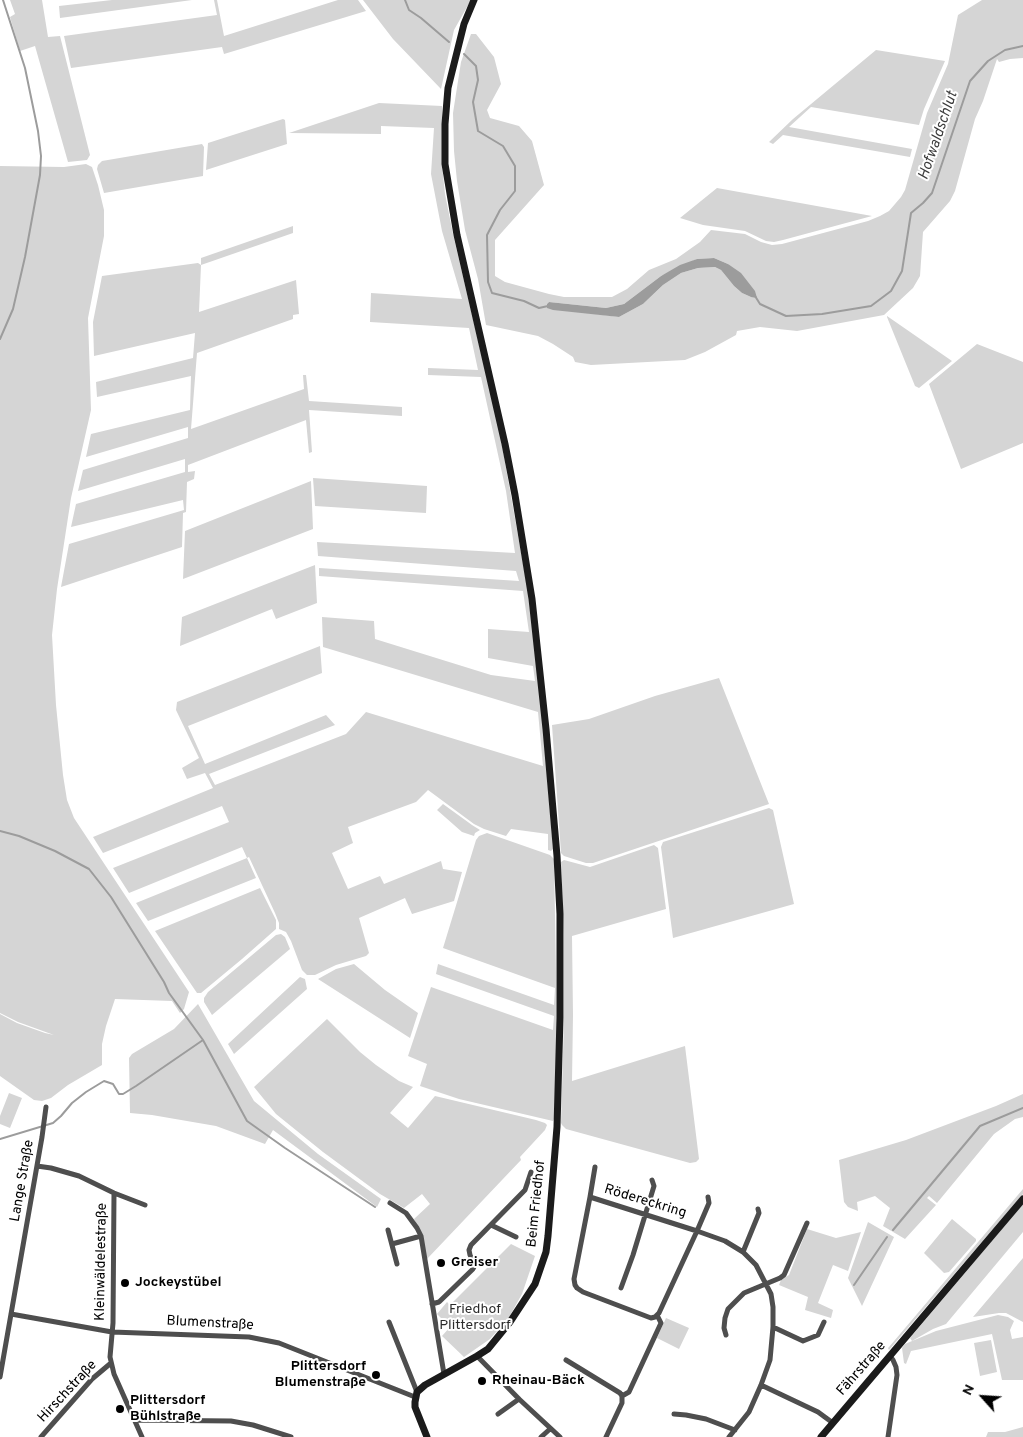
<!DOCTYPE html>
<html>
<head>
<meta charset="utf-8">
<style>
	body { margin:0 }
	#map { position:relative; width:1023px; height:1437px; overflow:hidden; background:#fff; font-family:Overpass,sans-serif }
	canvas { display:block }
	.north { position:absolute; left:958px; top:1372px; width:50px; height:50px; -webkit-text-stroke:4px #fff; paint-order:stroke; rotate:296deg; font-size:14px; font-weight:700; line-height:20px; text-align:center; color:#000 }
	.north::after { content:''; display:block; margin:auto; width:18px; height:22px; background:#000; clip-path:polygon(50% 0,100% 100%,50% 72%,0 100%) }
</style>
</head>
<body>
<div id="map">
<canvas width="1023" height="1437"></canvas>
<div class="north">N</div>
</div>
<script>
const ctx = document.querySelector('canvas').getContext('2d');
ctx.lineJoin = 'round';
function paint(path, color) {
  ctx.fillStyle = color;
  ctx.fill(path, 'evenodd');
}
function poly(rows) {
  const path = new Path2D();
  for (const r of rows) {
    path.moveTo(r[0], r[1]);
    for (let i = 2; i < r.length; i += 2) path.lineTo(r[i], r[i + 1]);
  }
  return path;
}
function trace(path, color, width, dash) {
  ctx.strokeStyle = color;
  ctx.lineWidth = width;
  ctx.lineCap = dash ? 'butt' : 'round';
  ctx.setLineDash(dash || []);
  ctx.stroke(path);
}
function write(font, color, halo, rows, align = 'center') {
  ctx.font = font + ' Overpass,sans-serif';
  ctx.lineWidth = 4;
  ctx.setLineDash([]);
  ctx.textBaseline = 'middle';
  ctx.strokeStyle = halo;
  ctx.fillStyle = color;
  for (const [text, x, y, turn = 0] of rows) {
    ctx.save();
    ctx.translate(x, y);
    ctx.rotate((+turn || 0) * Math.PI / 180);
    ctx.textAlign = isNaN(turn) ? turn : align;
    if (halo) ctx.strokeText(text, 0, 0);
    ctx.fillText(text, 0, 0);
    ctx.restore();
  }
}
paint(poly([
	[10,0,42,0,48,37,60,36,90,155,87,160,68,162,35,46,20,51,10,17,15,14],
	[112,0,192,0,60,18,59,6],
	[214,0,217,0,224,36,338,0,358,0,366,11,224,54,222,47,71,68,64,36,217,15],
	[363,0,471,0,454,30,441,89,393,39],
	[982,0,1023,0,1023,58,1010,59,999,62,997,59,983,101,975,119,955,191,950,201,923,232,920,276,913,288,884,315,797,331,760,327,737,331,736,335,705,352,685,360,591,365,575,362,573,357,553,344,538,336,486,325,478,279,465,230,457,181,454,151,453,113,461,62,471,34,476,34,494,57,501,84,487,110,490,118,519,126,532,141,544,185,495,240,495,276,505,282,549,294,564,297,612,297,627,289,649,270,676,259,700,242,711,230,745,234,761,242,772,245,782,244,868,221,880,216,889,211,901,197,905,190,927,113,948,64,958,15],
	[714,258,728,264,751,297,742,293,734,286,721,270,715,267,698,268,681,273,663,285,643,304,619,317,588,313,547,304,549,302,606,308,624,304,661,276,697,259],
	[876,50,945,61,924,109,919,125,811,107,789,127,912,149,910,157,783,135,773,144,769,142,793,119],
	[379,103,442,106,442,165,445,194,453,234,500,434,528,592,542,714,553,849,551,851,548,850,548,834,511,829,506,836,484,829,474,824,428,790,416,802,348,827,353,843,332,853,348,889,380,876,384,884,441,861,443,869,462,872,454,901,412,914,405,898,359,918,369,953,366,956,336,965,315,975,307,975,302,970,291,941,286,932,279,929,279,923,275,913,249,857,247,858,256,878,148,921,136,903,247,858,242,847,129,893,113,868,229,822,222,806,103,853,93,837,213,788,205,773,187,779,182,768,199,758,176,710,177,702,320,646,322,673,188,726,205,764,326,715,335,725,209,774,215,785,346,734,366,712,543,766,538,712,323,647,322,617,374,621,375,639,491,675,535,681,533,666,488,658,488,629,529,632,523,591,319,576,319,568,519,581,516,571,318,556,317,542,515,553,506,491,481,377,428,375,428,368,478,370,469,328,370,322,371,293,462,299,442,231,431,174,434,128,381,126,381,134,289,133],
	[283,119,285,120,287,144,206,170,208,143],
	[202,144,204,147,203,176,104,193,97,169,98,165,102,161],
	[86,164,92,167,98,185,104,210,104,236,88,318,91,410,71,498,57,589,52,635,56,705,63,775,67,800,74,818,189,992,184,1009,180,1013,172,1001,115,999,106,1026,102,1044,102,1065,68,1085,51,1098,42,1101,34,1100,0,1076,0,1014,17,1023,45,1033,54,1035,18,1022,0,1013,0,166,64,167],
	[717,188,872,216,783,240,774,242,766,241,745,231,703,225,680,218],
	[293,226,293,233,201,265,199,312,296,280,299,314,293,315,293,319,197,353,191,429,304,389,303,375,306,375,309,401,402,407,402,416,309,410,312,452,309,453,306,420,188,465,188,472,195,471,194,479,187,482,186,512,183,513,182,547,61,587,69,544,184,510,183,500,71,527,76,504,185,472,185,459,78,491,83,470,188,438,188,427,86,457,91,434,190,410,191,376,97,397,96,382,193,358,195,333,94,356,93,322,102,276,198,263,201,265,201,258],
	[887,316,952,361,919,388,915,386,887,317],
	[977,344,1023,362,1023,443,961,469,929,384],
	[313,478,427,486,426,513,315,506],
	[311,481,313,529,183,579,185,531],
	[315,565,317,603,276,619,272,609,180,646,182,617],
	[719,678,769,804,593,863,586,863,564,856,561,853,552,725,589,719,655,696],
	[443,804,472,825,480,830,475,833,474,836,462,832,437,810],
	[769,808,773,810,794,904,673,938,661,847,663,842],
	[487,833,550,855,554,859,557,1031,554,1119,553,1121,459,1099,420,1086,427,1064,408,1056,431,987,553,1030,554,1016,436,974,438,964,554,1005,555,988,443,948,476,840,479,836],
	[654,845,658,848,666,909,572,936,573,1015,572,1081,685,1046,699,1159,696,1162,690,1163,566,1129,562,1125,561,1123,564,1018,564,935,561,862,564,860,590,867],
	[260,888,276,920,276,929,242,959,201,993,197,993,155,931],
	[281,934,285,937,290,949,212,1015,204,1002,204,998,208,992,276,935],
	[354,964,385,990,418,1013,410,1038,318,979,336,969],
	[300,977,305,979,307,989,234,1054,228,1044],
	[198,1004,254,1101,318,1154,381,1199,377,1207,273,1130,265,1144,216,1126,152,1115,130,1113,129,1058,132,1054,174,1029],
	[327,1019,360,1052,376,1065,399,1081,413,1087,390,1113,408,1128,435,1096,536,1120,545,1123,547,1125,545,1130,520,1157,521,1160,427,1259,418,1227,414,1219,430,1204,422,1194,404,1208,380,1194,323,1152,276,1114,254,1087],
	[9,1093,22,1098,10,1128,0,1124,0,1116],
	[1023,1094,1023,1117,1015,1119,994,1134,937,1203,929,1196,927,1198,936,1205,905,1239,883,1226,890,1208,875,1196,857,1202,858,1211,848,1207,844,1202,839,1160,906,1140,996,1106],
	[1023,1189,1023,1194,889,1350,888,1348,889,1347],
	[1023,1204,1023,1232,946,1324,933,1329,912,1341,910,1338],
	[952,1219,976,1239,976,1241,949,1272,944,1273,924,1253],
	[868,1222,894,1237,862,1306,848,1278],
	[807,1229,836,1238,861,1232,848,1271,833,1265,818,1303,833,1310,831,1318,805,1310,808,1297,779,1285,781,1280,789,1275],
	[511,1244,535,1256,522,1294,508,1319,490,1339,464,1357,442,1336,450,1327,437,1314,447,1302,450,1305],
	[1023,1258,1023,1322,1006,1313,999,1313,973,1317],
	[998,1315,1008,1317,1014,1321,1010,1330,1012,1339,1023,1337,1023,1380,1002,1380,992,1334,911,1351,906,1364,904,1363,902,1348,905,1344,936,1331],
	[666,1318,689,1328,679,1349,657,1338],
	[991,1340,997,1372,980,1376,974,1343],
	[1023,1427,1023,1437,986,1437,988,1432,1005,1432]
]), '#d5d5d5');
paint(poly([
	[714,258,728,264,741,273,755,291,757,298,751,297,742,293,734,286,721,270,715,267,698,268,681,273,663,285,643,304,619,317,553,310,547,308,547,304,549,302,606,308,624,304,661,276,680,265,697,259]
]), '#9c9c9c');
trace(poly([
	[405,0,409,10,421,18,449,42],
	[464,54,476,66,478,80,473,102,478,131,503,146,515,166,515,191,500,210,487,235,488,282,492,293,524,301,539,308,548,306],
	[755,296,760,304,786,316,822,314,871,306,891,291,902,271,911,213,923,203,932,193,970,81,988,61,1005,50,1023,46],
	[0,339,13,309,25,257,40,175,41,156,38,131,25,68,3,0],
	[0,831,19,836,55,851,89,869,111,897,164,982,169,993,203,1040,247,1121,285,1148,375,1207],
	[0,1139,53,1123,61,1116,72,1103,86,1092,104,1081,113,1084,119,1094,123,1094,136,1086,203,1040],
	[893,1230,980,1126,1023,1108],
	[854,1285,887,1237]
]), '#9c9c9c', 2);
trace(poly([
	[37,1166,51,1168,79,1176,114,1193,145,1205],
	[114,1193,113,1323,110,1357,114,1374,142,1437],
	[590,1197,595,1167],
	[708,1197,709,1203,697,1231,659,1313,655,1317,651,1318,583,1292,577,1288,575,1285,574,1279,590,1197,697,1231,725,1241,743,1252,756,1265,771,1294,773,1307,773,1327,770,1360,761,1385,749,1412,729,1437],
	[390,1203,406,1213,417,1228,421,1236,444,1374],
	[491,1225,516,1237],
	[388,1230,397,1264],
	[392,1244,421,1236],
	[743,1252,759,1213,758,1209],
	[621,1288,633,1255,654,1186,652,1180],
	[432,1304,439,1302,473,1269,475,1265,470,1255,469,1250,471,1245,525,1190,531,1172],
	[11,1314,112,1332,249,1337,279,1343,415,1397],
	[389,1322,417,1392],
	[773,1327,803,1341,818,1335,824,1322],
	[726,1335,724,1328,725,1318,728,1309,744,1293,780,1278,784,1275,807,1223],
	[477,1356,519,1399,560,1437],
	[566,1360,620,1393,622,1396,622,1403,606,1437],
	[0,1377,42,1137,46,1107],
	[761,1385,818,1412,833,1423],
	[622,1396,629,1392,661,1323,657,1315],
	[498,1414,519,1399],
	[674,1414,686,1415,706,1419,735,1430],
	[135,1420,231,1421,253,1425,291,1437],
	[41,1437,92,1379,111,1363],
	[541,1437,550,1429],
	[888,1437,897,1375,896,1367,893,1360,890,1356]
]), '#4e4e4e', 5);
trace(poly([
	[427,1437,415,1407,415,1402,417,1392,425,1385,477,1356,488,1349,510,1322,535,1284,546,1252,548,1236,557,1127,560,1018,560,914,557,856,546,729,532,599,515,495,505,444,457,235,445,164,445,124,448,88,464,24,474,0],
	[821,1437,1023,1199]
]), '#1b1b1b', 7);
for (const [x, y, r, color] of [
	[441,1263,5,"#000"],
	[125,1283,5,"#000"],
	[376,1375,5,"#000"],
	[482,1381,5,"#000"],
	[120,1409,5,"#000"]
]) {
  const dot = new Path2D();
  dot.arc(x, y, r, 0, 2 * Math.PI);
  ctx.fillStyle = color;
  ctx.fill(dot);
  trace(dot, '#fff', 2);
}
write('14px', '#000', '#fff', [
	["Lange Straße",23,1181,-80],
	["Rödereckring",645,1202,17],
	["Beim Friedhof",537,1204,-84],
	["Kleinwäldelestraße",102,1262,-89],
	["Blumenstraße",210,1324,3],
	["Fährstraße",862,1369,-49],
	["Hirschstraße",68,1392,-47]
]);
write('bold 14px', '#000', '#fff', [
	["Greiser",451,1263],
	["Jockeystübel",135,1283],
	["Plittersdorf",366,1367,"right"],
	["Blumenstraße",366,1383,"right"],
	["Rheinau-Bäck",492,1381],
	["Plittersdorf",130,1401],
	["Bühlstraße",130,1417]
], 'left');
write('14px', '#2c2c2c', '#fff', [
	["Friedhof",475,1310],
	["Plittersdorf",475,1326]
]);
write('italic 15px', '#3d3d3d', '#fff', [
	["Hofwaldschlut",939,136,-71]
]);
</script>
</body>
</html>
